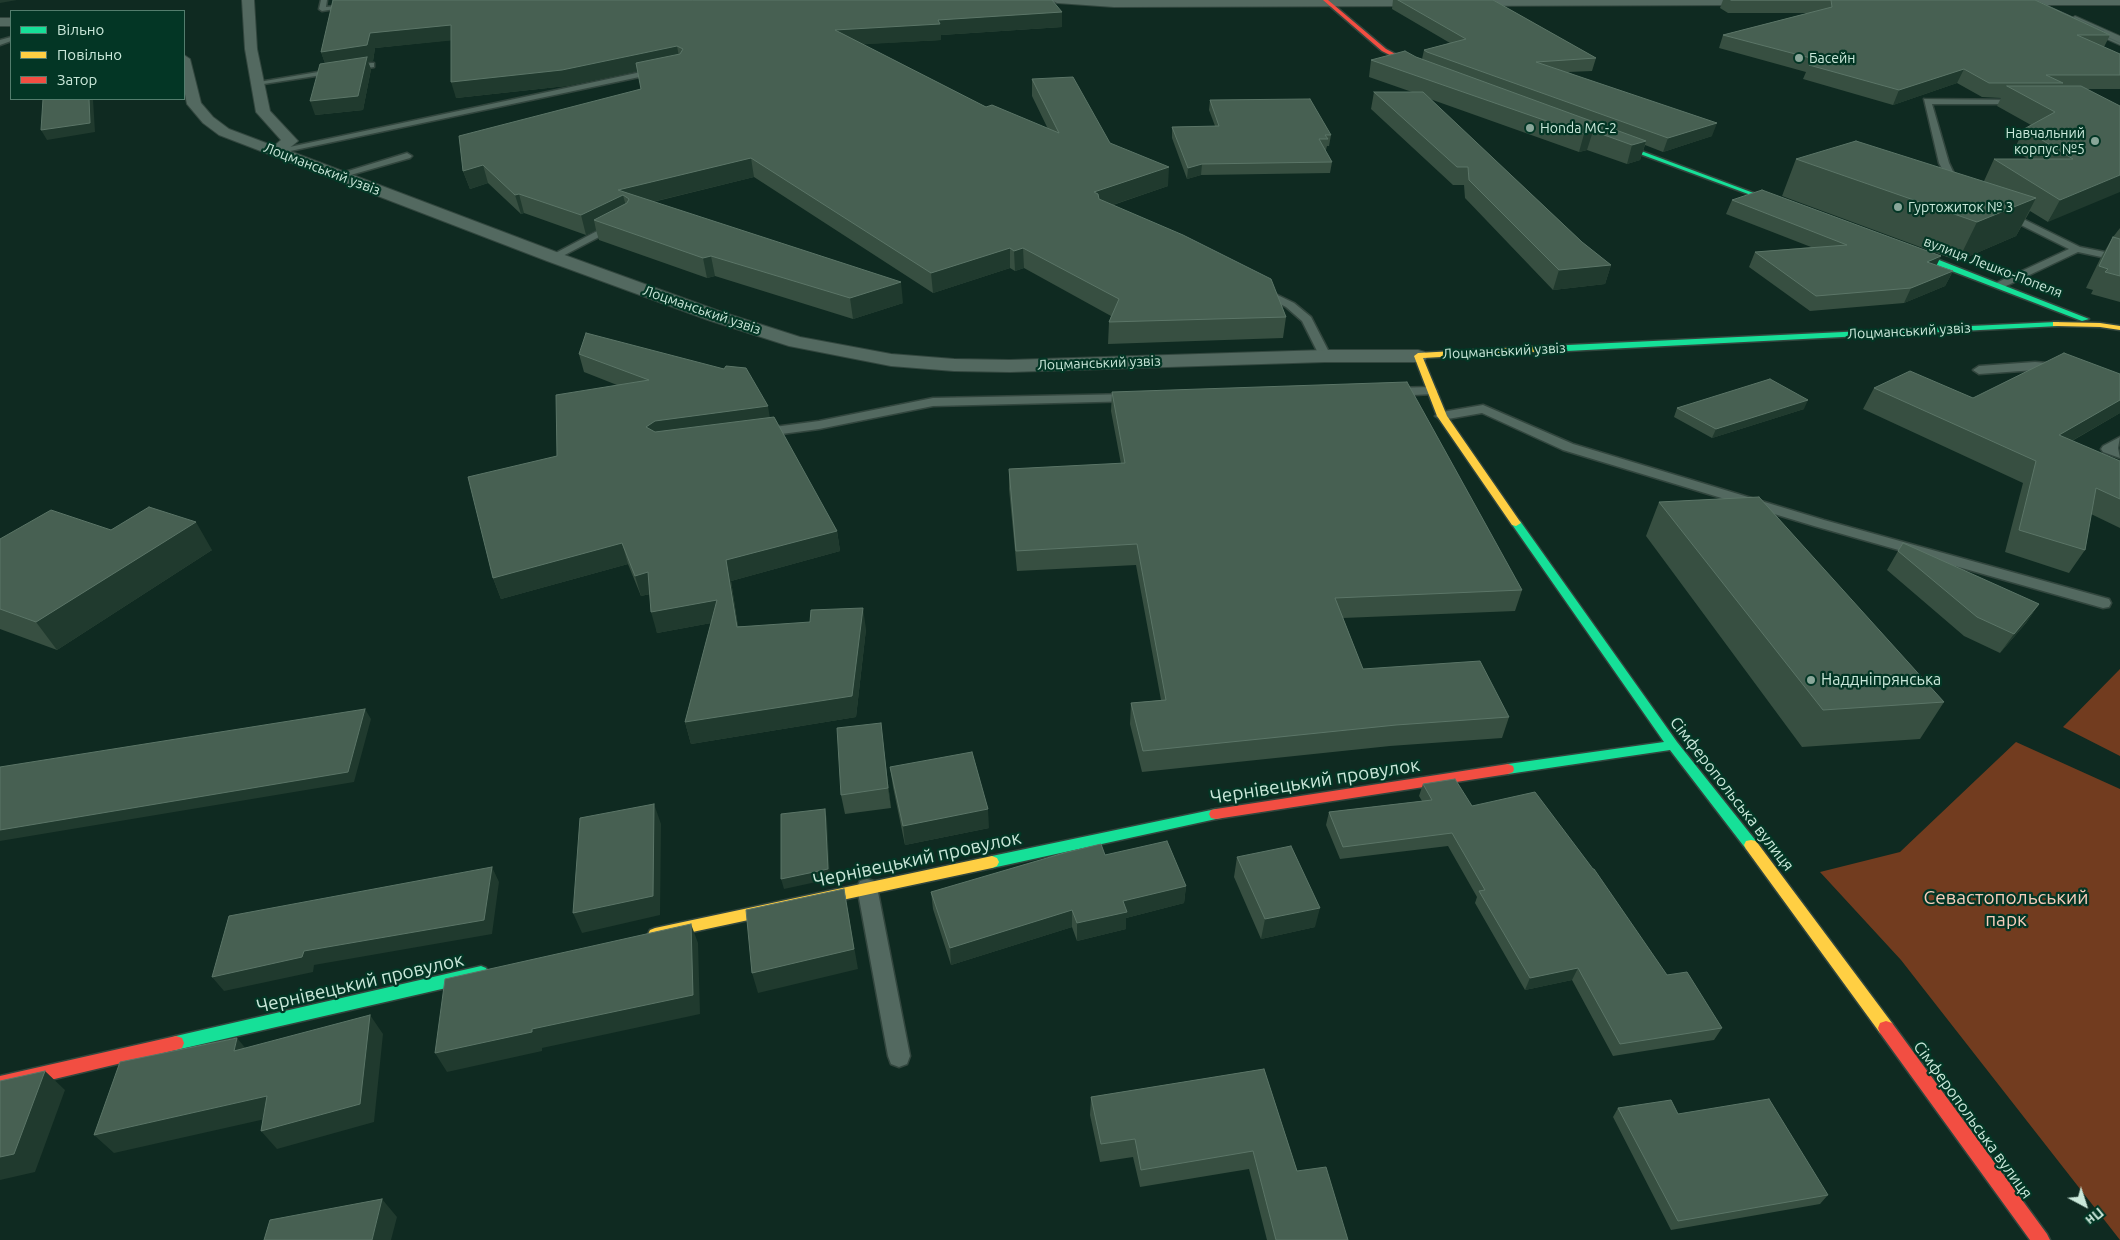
<!DOCTYPE html>
<html>
<head>
<meta charset="utf-8">
<style>
	body { margin:0 }
	#map { position:relative; width:2120px; height:1240px; overflow:hidden; background:#0f2a21; font-family:Ubuntu,sans-serif }
	canvas { display:block }
	.legend { position:absolute; left:10px; top:10px; width:175px; height:90px; box-sizing:border-box; background:#033625; border:1px solid #537d6d; margin:0; padding:6px 9px; list-style:none; font-size:15px; color:#cae8da }
	.legend li { display:flex; align-items:center; gap:10px; height:25px }
	.legend b { width:25px; border:1px solid #537d6d }
	.north { position:absolute; left:2060px; top:1180px; width:50px; height:50px; -webkit-text-stroke:4px #033625; paint-order:stroke; rotate:140deg; font-size:14px; font-weight:700; line-height:20px; text-align:center; color:#cae8da }
	.north::after { content:''; display:block; margin:auto; width:18px; height:22px; background:#cae8da; clip-path:polygon(50% 0,100% 100%,50% 72%,0 100%) }
</style>
</head>
<body>
<div id="map">
<canvas width="2120" height="1240"></canvas>
<ul class="legend">
<li><b style="height:6px;background:#16e098"></b>Вільно</li>
<li><b style="height:6px;background:#ffcf43"></b>Повільно</li>
<li><b style="height:6px;background:#f24e42"></b>Затор</li>
</ul>
<div class="north">Пн</div>
</div>
<script>
const ctx = document.querySelector('canvas').getContext('2d');
ctx.lineJoin = 'round';
function paint(path, color) {
  ctx.fillStyle = color;
  ctx.fill(path, 'evenodd');
}
function poly(rows) {
  const path = new Path2D();
  for (const r of rows) {
    path.moveTo(r[0], r[1]);
    for (let i = 2; i < r.length; i += 2) path.lineTo(r[i], r[i + 1]);
  }
  return path;
}
function trace(path, color, width, dash) {
  ctx.strokeStyle = color;
  ctx.lineWidth = width;
  ctx.lineCap = dash ? 'butt' : 'round';
  ctx.setLineDash(dash || []);
  ctx.stroke(path);
}
function write(font, color, halo, rows, align = 'center') {
  ctx.font = font + ' Ubuntu,sans-serif';
  ctx.lineWidth = 4.5;
  ctx.setLineDash([]);
  ctx.textBaseline = 'middle';
  ctx.strokeStyle = halo;
  ctx.fillStyle = color;
  for (const [text, x, y, turn = 0] of rows) {
    ctx.save();
    ctx.translate(x, y);
    ctx.rotate((+turn || 0) * Math.PI / 180);
    ctx.textAlign = isNaN(turn) ? turn : align;
    if (halo) ctx.strokeText(text, 0, 0);
    ctx.fillText(text, 0, 0);
    ctx.restore();
  }
}
paint(poly([
	[2120,669,2120,756,2063,727],
	[2016,742,2120,789,2120,1240,1901,960,1820,872,1900,852]
]), '#723c1f');
const lane = poly([
	[321,0,327,0,326,7,351,4,354,6,322,11,319,9,321,0],
	[11,37,11,41,0,45,0,40,11,37],
	[371,63,374,63,374,67,257,85,253,83,371,63],
	[660,68,663,68,663,72,276,154,271,151,660,68],
	[1924,99,2021,100,2025,102,2021,104,1932,104,1949,163,1958,182,1965,188,1960,191,1951,185,1939,163,1924,99],
	[407,153,412,156,410,158,340,178,335,175,407,153],
	[2005,210,2080,247,2120,255,2120,261,2078,252,2004,287,1996,287,1996,283,2069,249,2001,215,2000,213,2005,210],
	[616,221,620,222,620,226,557,259,553,260,548,257,616,221],
	[1259,286,1294,303,1311,317,1331,356,1329,359,1321,359,1302,321,1286,307,1255,291,1253,289,1259,286],
	[2035,362,2059,364,2065,368,2059,372,2035,370,1979,374,1973,370,1979,366,2035,362],
	[1431,387,1435,388,1437,391,1435,394,1391,396,1385,392,1391,388,1431,387],
	[1132,394,1138,398,1137,401,933,406,819,429,759,437,752,433,759,429,819,421,933,398,1132,394],
	[1483,405,1573,444,1824,520,2109,599,2111,603,2109,607,2103,608,1814,526,1563,450,1482,413,1442,420,1435,416,1442,412,1483,405],
	[2120,437,2118,448,2120,458,2103,452,2101,449,2103,446,2120,437],
	[867,879,874,881,877,887,910,1056,907,1064,899,1067,891,1064,888,1056,857,887,860,881,867,879]
]);
const street = poly([
	[242,0,254,0,257,49,270,111,298,141,287,150,559,253,722,312,800,337,891,354,954,359,1010,360,1325,350,1418,350,1425,352,1428,356,1425,360,1418,362,1325,362,1010,372,954,371,891,366,789,346,708,320,547,261,219,135,203,123,187,104,184,89,184,55,190,59,201,103,213,117,229,129,274,146,281,140,256,112,245,49,242,0],
	[1051,0,1763,0,1765,2,1759,5,1114,7,1057,3,1051,0],
	[1998,0,2120,0,2120,5,2002,5,1998,4,1998,0],
	[2075,16,2120,36,2120,45,2071,23,2069,20,2075,16],
	[0,18,11,18,11,26,0,26,0,18]
]);
const fast = poly([
	[1605,139,1609,139,1791,207,1786,208,1605,141,1605,139],
	[1900,247,1906,247,2089,319,2082,321,1900,251,1900,247],
	[2056,322,2059,322,2059,326,1547,352,1543,349,1547,346,2056,322],
	[1516,520,1520,521,1677,742,1756,841,1758,845,1756,849,1751,850,1746,849,1670,750,1508,774,1503,772,1502,769,1503,766,1508,764,1664,742,1511,523,1516,520],
	[1216,809,1221,810,1223,814,1221,818,1216,819,992,868,987,866,985,862,987,858,992,856,1216,809],
	[481,966,486,968,489,973,486,978,481,980,176,1050,170,1048,168,1043,170,1038,176,1036,481,966]
]);
const slow = poly([
	[2053,322,2100,323,2120,326,2120,330,2100,327,2056,326,2053,326,2053,322],
	[1547,346,1550,347,1550,351,1423,358,1447,416,1521,523,1516,526,1512,525,1437,416,1414,356,1418,353,1547,346],
	[1751,840,1756,841,1892,1023,1894,1028,1892,1033,1886,1035,1880,1033,1746,849,1744,845,1746,841,1751,840],
	[992,856,997,858,999,862,997,866,992,868,655,940,650,938,648,934,650,930,655,928,992,856]
]);
const jam = poly([
	[1323,0,1328,0,1386,49,1428,71,1423,72,1382,51,1323,0],
	[1508,764,1513,766,1514,769,1513,772,1508,774,1216,819,1211,818,1209,814,1211,810,1216,809,1508,764],
	[1886,1021,1892,1023,2047,1234,2050,1240,2030,1240,1880,1033,1878,1028,1880,1023,1886,1021],
	[176,1036,182,1038,184,1043,182,1048,176,1050,0,1092,0,1076,176,1036]
]);
trace(lane, '#32463e', 3);
trace(street, '#32463e', 2);
trace(fast, '#32463e', 3);
trace(slow, '#32463e', 3);
trace(jam, '#32463e', 3);
paint(lane, '#536960');
paint(street, '#536960');
paint(fast, '#16e098');
paint(slow, '#ffcf43');
paint(jam, '#f24e42');
trace(poly([
	[2035,0,2104,31],
	[2096,32,2120,43]
]), '#4a6058', 1);
paint(poly([
	[333,0,1062,12,1062,27,941,35,941,40,862,44,986,107,1048,129,1032,96,1032,79,1110,143,1168,186,1113,205,1286,317,1283,338,1108,344,1109,322,1111,316,1024,268,1015,271,1010,268,933,293,754,177,653,202,903,303,853,319,715,276,707,278,599,240,596,230,586,235,524,213,521,214,488,183,470,189,463,171,641,89,638,71,566,86,456,98,451,40,375,48,373,61,368,62,371,69,363,110,315,115,325,63,321,52],
	[1393,0,1493,0,1596,58,1592,71,1568,72,1712,136,1663,152,1645,145,1640,160,1627,164,1587,150,1579,152,1430,99,1582,242,1611,265,1605,284,1553,290,1465,198,1464,185,1453,185,1371,109,1374,92,1412,92,1369,77,1371,60,1416,57,1422,59,1424,50,1450,43,1392,9],
	[1723,0,2035,0,2110,35,2104,47,2120,54,2120,89,2086,89,2120,106,2048,222,2030,211,2016,236,1958,261,1782,196,1796,159,1985,182,1984,181,1994,159,2028,159,2014,150,2024,129,2031,125,1997,106,2001,98,1982,97,1957,83,1893,105,1803,79,1806,72,1719,48,1723,35,1808,13,1728,13,1720,8],
	[1210,100,1331,135,1329,146,1327,146,1326,150,1325,150,1332,162,1330,173,1201,175,1187,179,1172,138,1172,127,1215,126,1209,110],
	[1732,200,1936,265,1953,271,1945,286,1904,303,1810,311,1749,267,1755,252,1811,247,1726,214],
	[2120,228,2120,302,2091,294,2093,290,2086,288,2100,259,2113,237],
	[579,354,770,417,837,531,840,551,731,581,738,626,866,629,856,717,691,744,685,722,711,623,657,633,650,594,641,596,628,564,501,599,493,578,557,456,617,385,584,372],
	[2120,374,2120,413,2072,441,2120,461,2120,528,2091,514,2085,550,2069,573,2005,552,2023,483,1863,409,1874,388,1973,398],
	[1112,392,1522,590,1515,611,1343,618,1363,669,1509,717,1502,738,1390,746,1142,772,1130,724,1131,703,1161,700,1136,565,1017,571,1009,489,1009,469,1121,464,1111,411],
	[1677,408,1804,409,1712,438,1674,417],
	[1659,502,1944,702,1920,739,1802,747,1646,536],
	[111,530,212,550,57,650,0,629,0,539],
	[1898,551,2039,604,2026,623,2000,653,1964,636,1887,570],
	[883,742,891,808,845,814,841,795],
	[890,767,989,828,905,845,893,787],
	[1423,784,1472,806,1667,975,1722,1028,1714,1040,1613,1056,1572,980,1525,990,1475,903,1477,897,1448,846,1340,859,1326,825,1329,812,1422,801,1419,796],
	[1105,855,1186,886,1184,903,1126,918,1126,929,1077,941,1072,927,951,965,933,909,931,892],
	[1237,857,1315,927,1261,939,1234,877],
	[1264,1069,1297,1171,1348,1240,1267,1240,1249,1169,1140,1187,1133,1157,1100,1162,1090,1115,1091,1097],
	[1618,1108,1678,1114,1828,1195,1820,1204,1671,1230,1613,1117]
]), '#374f41');
paint(poly([
	[0,0,17,0,0,3],
	[1062,12,1062,27,941,35,941,40,836,46,835,30,938,20],
	[451,25,456,40,375,48,373,61,368,62,371,69,363,110,315,115,310,101,327,69,321,52,370,33],
	[677,46,680,62,566,86,456,98,451,82],
	[1964,69,1957,83,1893,105,1899,90],
	[89,99,93,99,95,132,47,140,41,130],
	[1717,123,1712,136,1663,152,1668,138],
	[1593,131,1587,150,1579,152,1584,134],
	[1646,141,1640,160,1627,164,1632,145],
	[751,158,754,177,631,207,629,199,623,195,628,214,594,220,596,230,586,235,581,215,618,190],
	[1202,164,1201,175,1187,179,1188,168],
	[483,165,488,183,470,189,463,171],
	[1169,167,1168,186,1094,211,1094,192],
	[2120,175,2120,192,2048,222,2060,200],
	[519,194,524,213,521,214,515,195],
	[2036,198,2016,236,1958,261,1977,222],
	[1010,248,1010,268,933,293,931,273],
	[1023,248,1024,268,1015,271,1014,251],
	[711,256,715,276,707,278,703,258],
	[1941,256,1934,271,1927,262],
	[1611,265,1605,284,1553,290,1559,270],
	[1953,271,1945,286,1904,303,1911,288],
	[901,282,903,303,853,319,850,298],
	[1808,400,1804,409,1712,438,1716,429],
	[2120,400,2120,413,2045,456,2059,435],
	[768,406,771,425,660,440,646,427,655,421],
	[196,522,212,550,57,650,36,622],
	[837,531,840,551,731,581,741,648,737,627,726,560],
	[622,543,628,564,501,599,493,578],
	[648,572,654,593,641,596,635,576],
	[717,600,722,621,657,633,651,612],
	[2039,604,2026,623,2000,653,2014,634],
	[863,608,866,629,856,717,691,744,685,722],
	[365,709,371,719,354,782,0,841,0,830],
	[881,723,883,742,891,808,888,788],
	[654,804,661,824,660,915,582,933,573,913],
	[825,809,827,819,830,879,784,889,781,879],
	[988,809,989,828,905,845,903,826],
	[492,867,499,882,492,934,314,965,313,972,224,991,212,977,304,951],
	[1186,886,1184,903,1126,918,1126,929,1077,941,1077,923,1123,901],
	[844,889,858,969,758,993,752,973],
	[1320,908,1315,927,1261,939,1265,919],
	[1072,910,1072,927,951,965,950,948],
	[691,924,698,943,700,1014,542,1048,542,1051,447,1072,435,1053,532,1029],
	[1578,968,1572,980,1525,990,1530,978],
	[370,1015,383,1034,374,1122,277,1149,261,1131],
	[237,1038,253,1057,234,1051],
	[45,1071,65,1090,35,1172,0,1180,0,1157],
	[267,1096,283,1115,114,1153,94,1135],
	[382,1199,397,1217,391,1240,372,1240]
]), '#203a2e');
const building = poly([
	[333,0,1052,0,1062,12,938,20,940,24,835,30,986,107,992,105,1059,133,1032,79,1073,77,1110,143,1169,167,1094,192,1098,194,1099,199,1183,235,1271,279,1286,317,1109,322,1119,299,1023,248,1014,251,1010,248,931,273,751,158,618,190,901,282,850,298,711,256,703,258,594,220,627,203,629,199,623,195,581,215,519,194,515,195,483,165,463,171,459,136,641,89,636,63,680,54,683,49,677,46,562,70,451,82,451,25,370,33,367,45,321,52,333,0],
	[1398,0,1493,0,1596,58,1536,62,1717,123,1668,138,1427,52,1424,50,1466,39,1398,0],
	[1731,0,2035,0,2110,35,2077,35,2120,54,2120,75,2046,75,2063,83,1989,83,1964,69,1899,90,1809,65,1822,61,1723,35,1832,7,1831,0,1731,0],
	[1405,51,1416,57,1646,141,1632,145,1593,131,1584,134,1371,60,1405,51],
	[367,57,358,96,310,101,320,64,367,57],
	[2007,86,2081,86,2120,106,2120,175,2060,200,1994,159,2073,159,2024,129,2055,112,2007,86],
	[1374,92,1423,92,1582,242,1611,265,1559,270,1469,180,1468,167,1457,167,1374,92],
	[43,99,89,99,90,123,41,130,43,99],
	[1310,99,1331,135,1325,135,1328,139,1319,139,1332,162,1202,164,1188,168,1172,127,1219,126,1210,100,1310,99],
	[1856,141,2036,198,1977,222,1796,159,1856,141],
	[1762,190,1941,256,1927,262,1953,271,1911,288,1816,296,1755,252,1847,245,1732,200,1762,190],
	[2113,237,2120,239,2120,276,2105,272,2108,269,2099,266,2113,237],
	[586,333,724,369,726,366,746,368,768,406,655,421,646,427,655,432,774,417,837,531,726,560,737,627,810,622,811,610,863,608,852,696,685,722,717,600,651,612,648,572,635,576,622,543,493,578,468,477,557,456,556,395,649,380,579,354,586,333],
	[2064,353,2120,374,2120,400,2059,435,2120,461,2120,499,2096,488,2085,550,2019,530,2036,461,1874,388,1910,371,1973,398,2064,353],
	[1770,379,1808,400,1716,429,1677,408,1770,379],
	[1407,382,1522,590,1335,598,1363,669,1480,661,1509,717,1396,725,1143,751,1131,703,1166,700,1137,544,1016,551,1009,469,1125,463,1112,392,1407,382],
	[1759,497,1944,702,1823,710,1659,502,1759,497],
	[149,507,196,522,36,622,0,609,0,539,51,510,111,530,149,507],
	[1903,543,2039,604,2014,634,1977,617,1898,551,1903,543],
	[365,709,348,772,0,830,0,767,365,709],
	[881,723,888,788,841,795,837,728,881,723],
	[972,752,988,809,903,826,890,767,972,752],
	[1455,779,1472,806,1535,792,1593,869,1594,869,1667,975,1687,972,1722,1028,1620,1044,1578,968,1530,978,1479,891,1485,890,1452,833,1343,847,1329,812,1432,800,1423,784,1455,779],
	[654,804,653,896,573,913,580,818,654,804],
	[825,809,828,869,781,879,781,814,825,809],
	[1167,841,1186,886,1123,901,1127,912,1077,923,1072,910,950,948,931,892,1064,853,1101,844,1105,855,1167,841],
	[1291,846,1320,908,1265,919,1237,857,1291,846],
	[492,867,484,920,304,951,302,957,212,977,229,916,492,867],
	[844,889,854,949,752,973,746,910,844,889],
	[691,924,693,995,532,1029,532,1032,435,1053,445,979,691,924],
	[370,1015,360,1104,261,1131,267,1096,94,1135,120,1062,237,1038,234,1051,370,1015],
	[1264,1069,1297,1171,1326,1167,1348,1240,1276,1240,1253,1151,1141,1170,1135,1139,1101,1144,1091,1097,1264,1069],
	[45,1071,14,1154,0,1157,0,1081,45,1071],
	[1769,1099,1828,1195,1678,1221,1618,1108,1671,1100,1678,1114,1769,1099],
	[382,1199,372,1240,264,1240,270,1220,382,1199]
]);
paint(building, '#476052');
trace(building, '#5b7567', 1);
for (const [x, y, r, color] of [
	[1799,58,5,"#89a699"],
	[1530,128,5,"#89a699"],
	[2095,141,5,"#89a699"],
	[1898,207,5,"#89a699"],
	[1811,680,5,"#89a699"]
]) {
  const dot = new Path2D();
  dot.arc(x, y, r, 0, 2 * Math.PI);
  ctx.fillStyle = color;
  ctx.fill(dot);
  trace(dot, '#033625', 2);
}
write('14px', '#cae8da', '#033625', [
	["Басейн",1809,58],
	["Honda МС-2",1540,128],
	["Навчальний",2085,133,"right"],
	["корпус №5",2085,149,"right"],
	["Гуртожиток № 3",1908,207]
], 'left');
write('14px', '#cae8da', '#033625', [
	["Лоцманський узвіз",322,169,21],
	["вулиця Лешко-Попеля",1993,267,21],
	["Лоцманський узвіз",702,310,19],
	["Лоцманський узвіз",1909,331,-3],
	["Лоцманський узвіз",1504,351,-3],
	["Лоцманський узвіз",1099,363,-2]
]);
write('16px', '#cae8da', '#033625', [
	["Наддніпрянська",1821,680]
], 'left');
write('16px', '#cae8da', '#033625', [
	["Сімферопольська вулиця",1732,794,52],
	["Сімферопольська вулиця",1973,1120,54]
]);
write('19px', '#cae8da', '#033625', [
	["Чернівецький провулок",1315,781,-9],
	["Чернівецький провулок",917,859,-12],
	["Чернівецький провулок",360,983,-13]
]);
write('19px', '#f7cdbb', '#033625', [
	["Севастопольський",2006,898],
	["парк",2006,920]
]);
</script>
</body>
</html>
